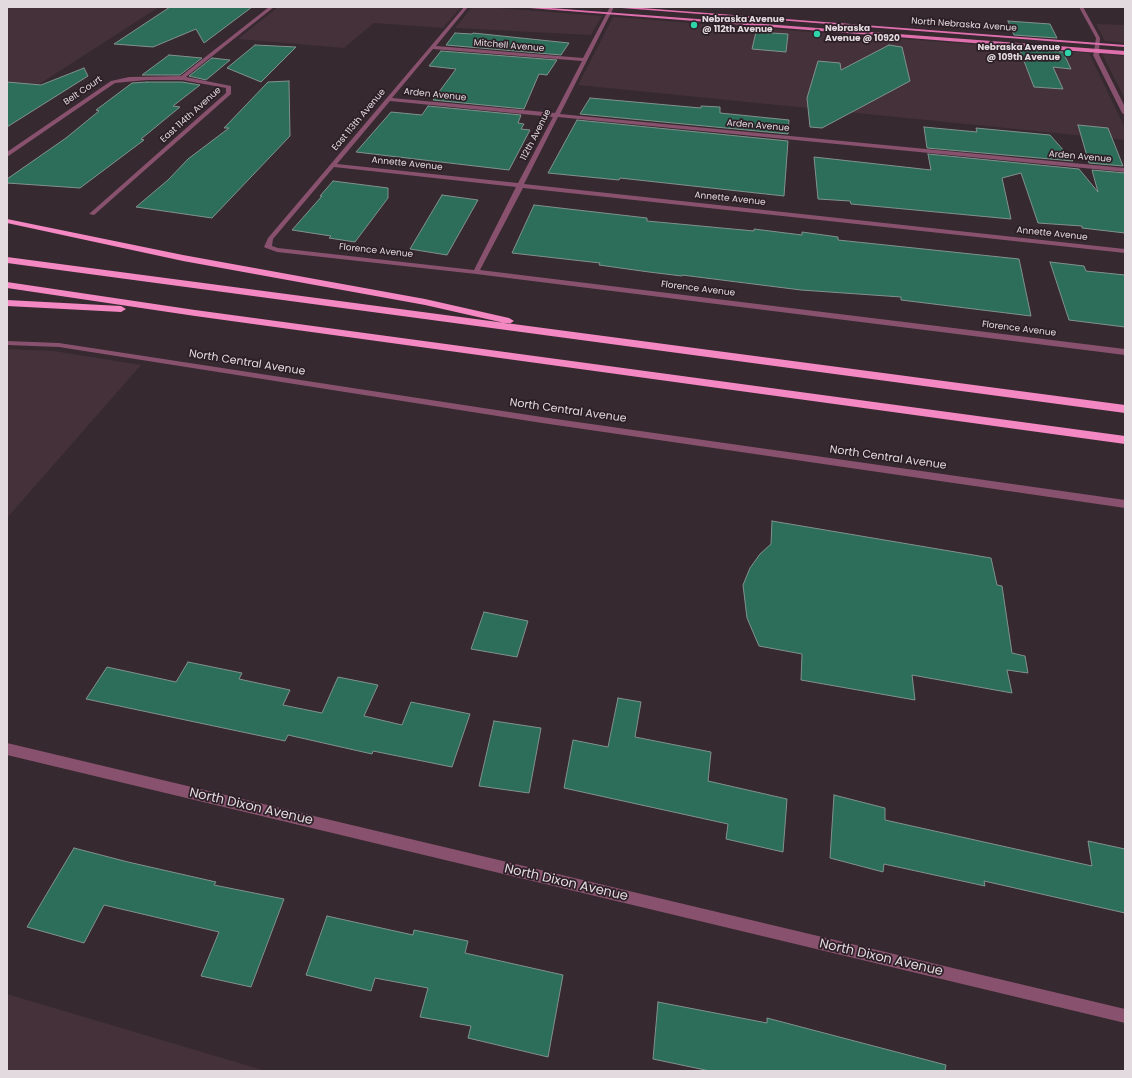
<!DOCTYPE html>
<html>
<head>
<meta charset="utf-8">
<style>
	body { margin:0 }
	#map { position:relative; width:1132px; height:1078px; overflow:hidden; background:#36292f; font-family:Poppins,sans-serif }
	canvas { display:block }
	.frame { position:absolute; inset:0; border:8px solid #e3dadf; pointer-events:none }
</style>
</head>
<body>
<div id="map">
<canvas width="1132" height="1078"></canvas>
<div class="frame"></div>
</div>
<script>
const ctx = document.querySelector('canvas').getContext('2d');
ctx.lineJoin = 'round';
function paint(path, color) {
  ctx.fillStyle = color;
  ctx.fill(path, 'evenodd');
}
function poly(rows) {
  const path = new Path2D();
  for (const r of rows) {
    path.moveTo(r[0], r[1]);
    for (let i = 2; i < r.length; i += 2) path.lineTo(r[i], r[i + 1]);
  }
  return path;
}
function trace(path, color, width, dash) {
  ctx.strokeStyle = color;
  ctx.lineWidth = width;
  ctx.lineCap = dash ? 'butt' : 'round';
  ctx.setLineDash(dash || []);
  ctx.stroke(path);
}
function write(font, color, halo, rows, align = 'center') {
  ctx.font = font + ' Poppins,sans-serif';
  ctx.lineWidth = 3.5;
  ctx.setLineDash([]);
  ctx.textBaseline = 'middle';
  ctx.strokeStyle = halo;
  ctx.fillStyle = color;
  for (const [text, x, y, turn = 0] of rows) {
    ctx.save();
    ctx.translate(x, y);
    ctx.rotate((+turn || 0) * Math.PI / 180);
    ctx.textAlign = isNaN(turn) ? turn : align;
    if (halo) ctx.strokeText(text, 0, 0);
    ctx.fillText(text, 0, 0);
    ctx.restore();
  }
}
paint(poly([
	[7,7,159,7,7,105],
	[278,7,461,7,443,28,374,23,344,48,238,39],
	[472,7,485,7,602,16,591,35,455,28],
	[613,17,1089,53,1125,128,1125,140,578,85],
	[1096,24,1125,25,1125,43,1105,41],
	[1103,54,1125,56,1125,99,1103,56],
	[7,349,54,351,141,365,7,518],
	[7,994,266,1071,7,1071]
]), '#44313a');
const building = poly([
	[170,7,252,7,204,43,196,29,153,47,114,44,170,7],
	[1008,21,1050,24,1057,38,1014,35,1008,21],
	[756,32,788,34,786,52,752,49,756,32],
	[455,33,472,34,473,33,569,43,561,55,446,45,455,33],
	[255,45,296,47,261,82,227,68,255,45],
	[889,45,902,47,910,81,822,128,810,127,807,98,818,61,840,63,841,70,889,45],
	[1019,48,1063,52,1071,69,1053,67,1063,89,1034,87,1019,48],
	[441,51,557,60,547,75,539,74,524,109,433,100,456,69,429,66,441,51],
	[169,55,202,58,180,75,142,75,169,55],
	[212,58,230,60,206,80,189,76,212,58],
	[84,68,88,76,7,127,7,82,41,85,84,68],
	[289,81,290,136,212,218,136,207,168,180,188,159,229,128,224,128,268,82,289,81],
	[147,82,182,82,200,85,173,106,180,107,141,139,144,140,80,188,7,183,7,179,66,138,99,111,96,110,132,83,147,82],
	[590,98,701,108,701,106,720,107,720,113,789,120,788,134,580,114,590,98],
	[428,106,521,115,518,123,524,124,521,129,530,130,509,170,356,152,391,112,422,115,428,106],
	[577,120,788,141,784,196,620,178,619,180,548,173,577,120],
	[1078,125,1108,128,1123,166,1089,163,1078,125],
	[924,127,977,132,976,128,1050,135,1073,161,927,148,924,127],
	[928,154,1079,169,1098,192,1092,170,1125,173,1125,233,1082,228,1082,226,1038,223,1021,173,1002,178,1011,219,851,204,850,201,818,199,814,157,931,170,928,154],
	[333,181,388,188,388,198,355,242,329,238,331,236,292,230,322,196,320,196,333,181],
	[442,195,478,200,447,255,410,249,442,195],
	[534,205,647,218,647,221,754,231,754,229,802,235,802,232,838,237,838,240,1019,259,1031,316,901,300,901,297,801,290,682,275,682,276,649,272,599,265,600,263,512,253,534,205],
	[1050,262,1084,266,1086,271,1125,275,1125,327,1069,320,1050,262],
	[772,521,991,558,997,585,1002,586,1012,653,1025,656,1028,673,1007,670,1012,693,912,675,915,700,801,680,802,654,759,646,747,618,743,585,750,568,760,554,771,544,772,521],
	[484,612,528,621,517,657,471,649,484,612],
	[188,662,242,673,239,679,290,690,283,705,322,713,338,677,378,685,364,716,402,725,411,702,470,714,452,767,373,751,372,754,288,735,285,741,86,699,107,667,176,682,188,662],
	[618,698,641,702,635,737,711,752,708,781,787,799,783,852,726,839,728,824,564,788,573,740,608,747,618,698],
	[494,721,541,728,529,793,479,786,494,721],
	[834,795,885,808,885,820,1092,866,1088,841,1125,849,1125,913,984,881,985,886,884,864,883,872,830,858,834,795],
	[74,848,128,862,216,882,214,885,284,899,251,987,201,976,219,932,104,905,84,943,27,927,74,848],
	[327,916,413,935,414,930,468,941,465,953,563,975,548,1057,468,1038,471,1026,420,1017,428,988,375,978,371,991,306,975,327,916],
	[658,1002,767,1023,767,1018,946,1065,945,1071,710,1071,653,1059,658,1002]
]);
paint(building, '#2d6e5b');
trace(building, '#81928c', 1);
paint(poly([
	[269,7,274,7,186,77,231,86,231,94,94,215,89,214,226,93,226,88,182,80,147,80,115,83,7,157,7,152,111,81,129,77,181,76,269,7],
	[464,7,468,7,436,46,583,58,610,7,614,7,560,114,1125,168,1125,172,558,117,524,184,1125,249,1125,253,523,188,480,270,1125,349,1125,355,476,274,277,252,266,248,264,247,268,238,464,7],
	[433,49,582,61,555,113,392,98,433,49],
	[390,101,553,117,518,183,337,164,390,101],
	[334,167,516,187,474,270,278,248,272,246,273,239,334,167],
	[1095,50,1100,51,1099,55,1125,107,1125,115,1122,113,1093,55,1095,50],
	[7,341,59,343,542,417,1125,500,1125,508,542,423,59,347,7,345,7,341],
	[7,743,1125,1009,1125,1023,7,755,7,743]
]), '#88516e');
paint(poly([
	[1079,7,1083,7,1100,38,1099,52,1094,51,1096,38,1079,7]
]), '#88516e');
paint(poly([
	[517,7,537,7,1125,51,1125,55,517,7],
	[609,7,629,7,1125,45,1125,47,609,7]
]), '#df6fad');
paint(poly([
	[7,219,183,255,425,299,509,318,514,321,509,324,425,305,183,261,7,223,7,219],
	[7,257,1125,405,1125,413,7,263,7,257],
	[7,282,195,310,1125,436,1125,444,195,316,7,288,7,282],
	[7,300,121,306,126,309,121,312,7,306,7,300]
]), '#f488c2');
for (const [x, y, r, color] of [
	[694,25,4,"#2fd4aa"],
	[817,34,4,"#2fd4aa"],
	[1068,53,4,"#2fd4aa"]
]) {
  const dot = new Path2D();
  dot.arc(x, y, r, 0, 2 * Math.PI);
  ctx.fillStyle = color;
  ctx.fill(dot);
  trace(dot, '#2c1f26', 1.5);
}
write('bold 9px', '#e3dadf', '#2c1f26', [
	["Nebraska Avenue",702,20],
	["@ 112th Avenue",702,30],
	["Nebraska",825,29],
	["Avenue @ 10920",825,39],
	["Nebraska Avenue",1060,48,"right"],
	["@ 109th Avenue",1060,58,"right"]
], 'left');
write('9px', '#e3dadf', '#2c1f26', [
	["North Nebraska Avenue",964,25,4],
	["Mitchell Avenue",509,46,5],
	["Belt Court",83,91,-34],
	["Arden Avenue",435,95,6],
	["East 114th Avenue",191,115,-42],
	["East 113th Avenue",359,120,-50],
	["Arden Avenue",758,126,5],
	["112th Avenue",536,135,-63],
	["Arden Avenue",1080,157,5],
	["Annette Avenue",407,164,6],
	["Annette Avenue",730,199,6],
	["Annette Avenue",1052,234,6],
	["Florence Avenue",376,251,6],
	["Florence Avenue",698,289,7],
	["Florence Avenue",1019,329,7]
]);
write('11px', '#e3dadf', '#2c1f26', [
	["North Central Avenue",247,363,9],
	["North Central Avenue",568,411,8],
	["North Central Avenue",888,458,8]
]);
write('13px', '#e3dadf', '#2c1f26', [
	["North Dixon Avenue",251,807,13],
	["North Dixon Avenue",566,883,13],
	["North Dixon Avenue",881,958,13]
]);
</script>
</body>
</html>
